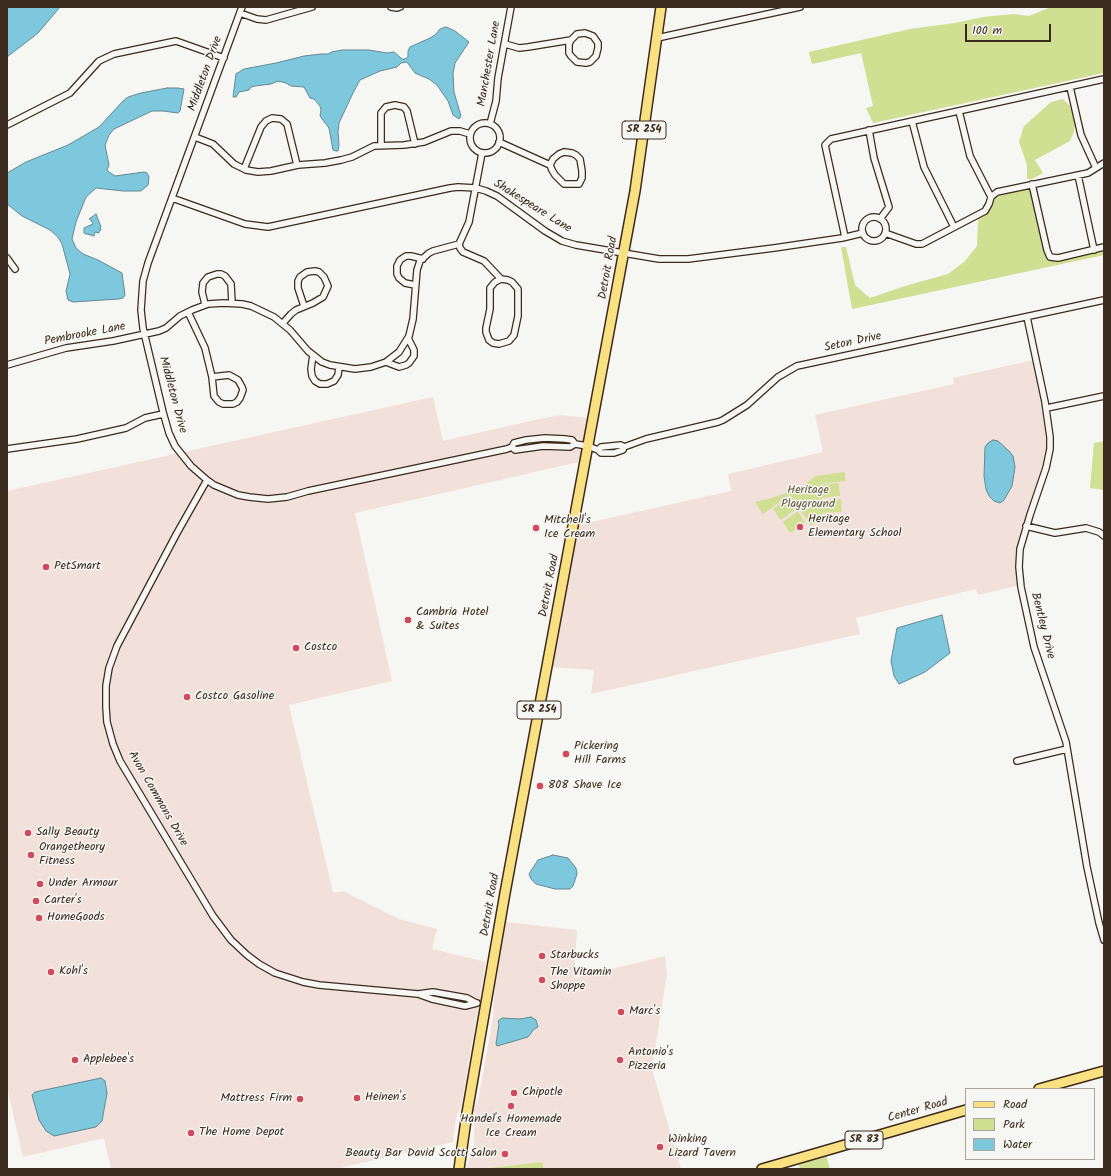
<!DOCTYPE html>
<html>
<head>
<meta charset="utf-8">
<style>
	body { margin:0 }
	#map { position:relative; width:1111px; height:1176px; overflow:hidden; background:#f6f6f2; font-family:Kalam,sans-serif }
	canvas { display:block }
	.frame { position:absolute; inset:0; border:8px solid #3b2a1e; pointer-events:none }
	.legend { position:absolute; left:965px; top:1088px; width:130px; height:72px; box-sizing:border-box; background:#f6f6f2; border:1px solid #aba49d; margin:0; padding:5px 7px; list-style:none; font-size:12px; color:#3b2a1e }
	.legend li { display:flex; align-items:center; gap:8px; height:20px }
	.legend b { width:20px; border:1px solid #aba49d }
	.scale { position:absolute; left:965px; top:24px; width:86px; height:18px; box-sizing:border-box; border:2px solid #3b2a1e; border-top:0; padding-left:5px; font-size:12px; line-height:14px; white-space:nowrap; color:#3b2a1e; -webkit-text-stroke:3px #f6f6f2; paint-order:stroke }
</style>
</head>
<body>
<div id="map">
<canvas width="1111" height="1176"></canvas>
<div class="frame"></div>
<ul class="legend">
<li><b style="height:5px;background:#f9e181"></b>Road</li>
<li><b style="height:11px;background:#d0df92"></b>Park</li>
<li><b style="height:11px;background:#7dc8dd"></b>Water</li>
</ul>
<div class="scale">100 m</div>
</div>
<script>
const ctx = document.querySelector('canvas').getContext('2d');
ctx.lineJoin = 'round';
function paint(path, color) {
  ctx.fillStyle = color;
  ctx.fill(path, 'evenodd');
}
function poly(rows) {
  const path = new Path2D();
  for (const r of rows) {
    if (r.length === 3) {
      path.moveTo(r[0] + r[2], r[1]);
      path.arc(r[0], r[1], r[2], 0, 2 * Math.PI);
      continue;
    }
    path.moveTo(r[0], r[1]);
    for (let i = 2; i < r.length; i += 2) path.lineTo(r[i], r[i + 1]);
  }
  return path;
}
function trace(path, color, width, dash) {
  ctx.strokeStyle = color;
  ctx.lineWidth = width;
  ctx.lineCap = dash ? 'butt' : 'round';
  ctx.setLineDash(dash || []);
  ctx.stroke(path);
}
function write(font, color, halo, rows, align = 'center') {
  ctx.font = font + ' Kalam,sans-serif';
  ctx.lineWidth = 3;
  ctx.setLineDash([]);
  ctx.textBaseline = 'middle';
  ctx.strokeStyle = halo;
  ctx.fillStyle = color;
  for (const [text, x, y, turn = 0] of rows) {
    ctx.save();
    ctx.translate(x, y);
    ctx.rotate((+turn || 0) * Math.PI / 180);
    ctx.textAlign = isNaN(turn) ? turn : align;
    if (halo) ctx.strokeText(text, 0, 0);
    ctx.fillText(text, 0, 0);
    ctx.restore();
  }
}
paint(poly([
	[1033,360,1045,423,1046,449,1041,472,1021,529,1017,546,1016,562,1017,586,978,595,976,589,856,618,860,634,591,694,594,670,551,667,578,525,731,491,728,474,823,452,815,415,954,384,953,378],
	[433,397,443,441,535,420,561,415,588,418,579,462,355,513,392,681,289,705,333,893,343,891,399,919,437,929,432,949,486,962,461,1107,456,1118,453,1142,335,1169,111,1169,104,1138,23,1157,7,1087,7,491],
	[506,922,577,930,574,978,665,956,667,974,653,1062,653,1073,681,1169,544,1169,542,1162,480,1169,466,1169,474,1145,475,1119,474,1109,479,1096,493,1018,494,994]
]), '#f2e1da');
paint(poly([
	[1051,7,1104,7,1104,73,873,123,866,108,873,106,861,53,812,64,809,52,910,29,955,23,983,17,1014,14,1029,16],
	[1063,99,1070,106,1075,124,1074,132,1070,141,1035,160,1043,173,1032,179,1027,179,1027,165,1019,142,1024,126,1051,102],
	[1030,187,1048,258,1104,249,1104,255,852,309,841,247,846,247,855,285,870,298,905,286,948,274,964,262,977,246,978,220,986,213,996,197],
	[1104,441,1104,490,1090,488,1094,443],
	[845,472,845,481,821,484,823,514,817,522,811,526,790,495,763,514,755,502,772,498,800,488,816,476],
	[839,483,840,496,822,498,821,485],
	[789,498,796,509,781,520,773,509],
	[841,499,842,512,823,513,822,500],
	[798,511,805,523,790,533,783,522],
	[826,1155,830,1169,800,1169,798,1162],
	[542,1162,544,1169,480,1169]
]), '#d0df92');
const water = poly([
	[7,7,60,7,38,33,7,57,7,7],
	[446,27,455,31,469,42,455,63,453,74,454,92,461,116,459,119,453,115,448,101,437,85,429,79,415,73,407,62,401,63,397,67,380,71,360,80,353,93,339,123,338,132,339,145,338,151,336,151,333,150,329,128,320,116,321,110,320,106,314,99,310,98,304,87,291,86,286,83,278,81,271,84,255,86,251,87,249,90,239,92,236,97,233,97,236,74,244,69,276,63,304,56,321,54,328,54,332,52,342,50,369,50,387,53,394,52,402,59,405,59,408,57,408,51,410,47,430,38,435,35,440,29,446,27],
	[167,88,178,88,184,89,180,111,178,113,163,111,152,111,114,129,109,135,105,145,109,165,107,170,109,172,115,176,144,172,147,173,149,177,148,185,141,191,123,191,96,188,86,197,76,222,72,239,76,248,83,254,98,260,122,273,125,295,123,298,119,299,73,302,68,300,66,291,70,274,62,244,58,237,50,230,22,216,7,204,7,173,26,162,68,145,99,127,123,101,128,97,141,93,167,88],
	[96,214,101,227,100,228,101,230,99,231,99,233,95,232,94,236,87,234,86,234,84,233,84,228,93,224,91,220,89,219,96,214],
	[993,440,998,441,1009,451,1013,456,1015,467,1012,486,1004,500,1000,503,994,501,989,496,986,489,984,476,985,447,988,443,993,440],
	[942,615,950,653,925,672,899,684,894,676,891,661,897,628,942,615],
	[553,855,568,858,576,868,577,874,573,886,570,889,555,889,536,884,531,879,529,874,538,860,553,855],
	[531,1017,536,1020,538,1027,534,1029,528,1037,504,1044,497,1046,496,1044,499,1024,498,1021,502,1018,520,1019,531,1017],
	[101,1078,105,1081,107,1093,102,1121,96,1127,54,1136,46,1131,39,1120,32,1095,35,1092,101,1078]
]);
paint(water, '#7dc8dd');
trace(water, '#638991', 1);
const minor = poly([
	[242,7,148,263,143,281,141,310,143,328,163,412,169,433,175,446,191,466,207,480,214,485,238,495,249,497,268,499,287,497,308,491,507,449,512,447,514,443,526,440,545,438,565,439,572,440,575,444,570,447,543,446,515,450,512,447],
	[391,7,397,8,400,7],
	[240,13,257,19,266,20,312,7],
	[657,38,800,7],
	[505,44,519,48,528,47,571,40,577,34,585,33,593,36,598,43,598,48,596,56,590,62,586,63,577,62,571,56,569,53,569,44,571,40],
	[1070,87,1081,135,1096,168],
	[912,121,924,167,954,227],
	[485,138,15],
	[490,124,496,101,498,78,511,7],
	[7,125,70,93,99,61,114,54,176,41,224,58],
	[869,130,874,158,889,207,880,219],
	[195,137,213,144,234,164,246,170,258,172,271,171,298,165,325,163,341,160,352,157,374,146,404,145,424,142,451,131,460,131,470,134],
	[499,142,550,165],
	[381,145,381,113,386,107,395,105,404,107,407,111,415,144],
	[564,152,572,153,576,155,580,159,582,171,582,178,579,184,564,184,555,175,552,170,550,165,553,159,559,154,564,152],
	[244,169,261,127,266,121,272,118,281,119,287,124,297,165],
	[1078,175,1094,250],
	[1032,184,1047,250,1050,257,1058,258,1104,247],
	[991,197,997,192,1088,173,1104,163],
	[172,198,245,224,268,227,450,188,458,187,476,188,486,191,497,196,545,231,562,241,576,245,659,259,688,259,774,248,842,238,863,233],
	[874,229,12],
	[885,233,916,244,922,244,985,211,989,204,991,197,970,156,959,111],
	[845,237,825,145,831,139,1104,79],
	[459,244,460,248,463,252,484,261,501,279,508,280,512,282,518,289,518,316,514,335,509,341,499,344,493,343,489,340,486,332,486,328,490,309,490,288,495,282,501,279],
	[459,244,469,222,482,153],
	[7,258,15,269],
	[415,285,405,283,399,278,397,274,397,266,400,260,406,256,411,256,423,259],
	[205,304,202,292,203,283,208,277,217,274,221,274,225,276,231,284,232,303],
	[188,312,205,348,212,377,214,396,219,402,223,404,233,404,237,402,240,398,243,390,242,387,238,380,229,375,212,377],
	[1027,317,1045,402,1050,437,1050,449,1046,468,1030,515,1020,549,1019,567,1021,587,1034,647,1066,742,1087,867,1099,923,1104,940],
	[283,323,291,314,296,310,313,303,323,297,328,286,324,277,319,272,315,271,307,272,300,277,298,281,298,288,304,306],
	[313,355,311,369,312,376,315,381,320,384,327,384,334,381,338,375,339,367],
	[386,362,399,367,406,365,409,363,414,356,414,350,408,338],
	[7,365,66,348,113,341,159,331,166,328,180,316,192,310,208,304,223,303,242,304,251,306,274,317,290,330,308,351,322,362,330,365,355,369,371,367,386,362,399,352,409,336,413,319,417,270,420,261,429,253,433,251,459,244],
	[1047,408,1104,396],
	[575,444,588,446,598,450,601,453,614,453,623,450,624,447,621,445,601,447,598,450],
	[624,447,646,439,718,422,723,420,747,405,778,377,797,366,1104,300],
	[7,449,77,439,126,428,145,418,163,414],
	[207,480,177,533,117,646,109,668,106,686,106,707,107,722,113,744,120,761,213,916,231,940,247,955,259,964,275,973,303,982,319,985,418,994,433,992,467,998,476,1003],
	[1026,526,1055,533,1086,528,1099,532,1104,536],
	[1017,761,1067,749],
	[418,994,432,999,465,1006,477,1003]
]);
const primary = poly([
	[1039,1089,1104,1071],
	[459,1169,467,1113,505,893,635,191,661,7],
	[762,1169,966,1110]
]);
trace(minor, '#3b2a1e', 8);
trace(primary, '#3b2a1e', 12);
trace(minor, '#f6f6f2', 5.5);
trace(primary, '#f9e181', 9);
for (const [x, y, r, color] of [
	[800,527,4,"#d1495b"],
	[536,528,4,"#d1495b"],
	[46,567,4,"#d1495b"],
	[408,620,4,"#d1495b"],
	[296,648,4,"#d1495b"],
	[187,697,4,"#d1495b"],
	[566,754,4,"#d1495b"],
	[540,786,4,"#d1495b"],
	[28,833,4,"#d1495b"],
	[31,855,4,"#d1495b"],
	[40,884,4,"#d1495b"],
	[36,901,4,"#d1495b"],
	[39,918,4,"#d1495b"],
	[542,956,4,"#d1495b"],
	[51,972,4,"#d1495b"],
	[542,980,4,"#d1495b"],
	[621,1012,4,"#d1495b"],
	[75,1060,4,"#d1495b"],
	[620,1060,4,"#d1495b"],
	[514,1093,4,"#d1495b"],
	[357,1098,4,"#d1495b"],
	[300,1099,4,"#d1495b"],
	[511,1106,4,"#d1495b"],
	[191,1133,4,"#d1495b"],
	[660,1147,4,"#d1495b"],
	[505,1154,4,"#d1495b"]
]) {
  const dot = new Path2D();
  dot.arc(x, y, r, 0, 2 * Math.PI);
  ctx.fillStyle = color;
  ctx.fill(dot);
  trace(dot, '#f6f6f2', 1.5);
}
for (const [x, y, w] of [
	[644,130,44],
	[539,710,44],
	[864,1140,38]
]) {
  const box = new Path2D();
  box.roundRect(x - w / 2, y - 9, w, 18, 3);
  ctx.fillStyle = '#f6f6f2';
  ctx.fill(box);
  trace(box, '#3b2a1e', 1);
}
write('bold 11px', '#3b2a1e', null, [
	["SR 254",644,130],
	["SR 254",539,710],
	["SR 83",864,1140]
]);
write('12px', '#3b2a1e', '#f6f6f2', [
	["Manchester Lane",490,64,-80],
	["Middleton Drive",206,74,-70],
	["Shakespeare Lane",532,207,32],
	["Detroit Road",609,268,-80],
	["Pembrooke Lane",85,335,-11],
	["Seton Drive",853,343,-12],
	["Middleton Drive",172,395,75],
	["Detroit Road",550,586,-79],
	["Bentley Drive",1042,626,76],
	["Avon Commons Drive",157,799,60],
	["Detroit Road",491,905,-80],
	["Center Road",918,1111,-16]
]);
write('12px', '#60573b', '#f6f6f2', [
	["Heritage",808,491],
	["Playground",808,505]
]);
write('12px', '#3b2a1e', '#f6f6f2', [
	["Heritage",808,520],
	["Elementary School",808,534],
	["Mitchell's",544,521],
	["Ice Cream",544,535],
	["PetSmart",54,567],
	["Cambria Hotel",416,613],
	["& Suites",416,627],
	["Costco",304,648],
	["Costco Gasoline",195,697],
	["Pickering",574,747],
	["Hill Farms",574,761],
	["808 Shave Ice",548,786],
	["Sally Beauty",36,833],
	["Orangetheory",39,848],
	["Fitness",39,862],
	["Under Armour",48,884],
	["Carter's",44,901],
	["HomeGoods",47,918],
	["Starbucks",550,956],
	["Kohl's",59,972],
	["The Vitamin",550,973],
	["Shoppe",550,987],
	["Marc's",629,1012],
	["Antonio's",628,1053],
	["Pizzeria",628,1067],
	["Applebee's",83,1060],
	["Chipotle",522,1093],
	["Heinen's",365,1098],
	["Mattress Firm",292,1099,"right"],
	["Handel's Homemade",511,1120,"center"],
	["Ice Cream",511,1134,"center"],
	["The Home Depot",199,1133],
	["Winking",668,1140],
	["Lizard Tavern",668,1154],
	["Beauty Bar David Scott Salon",497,1154,"right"]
], 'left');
</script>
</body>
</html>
